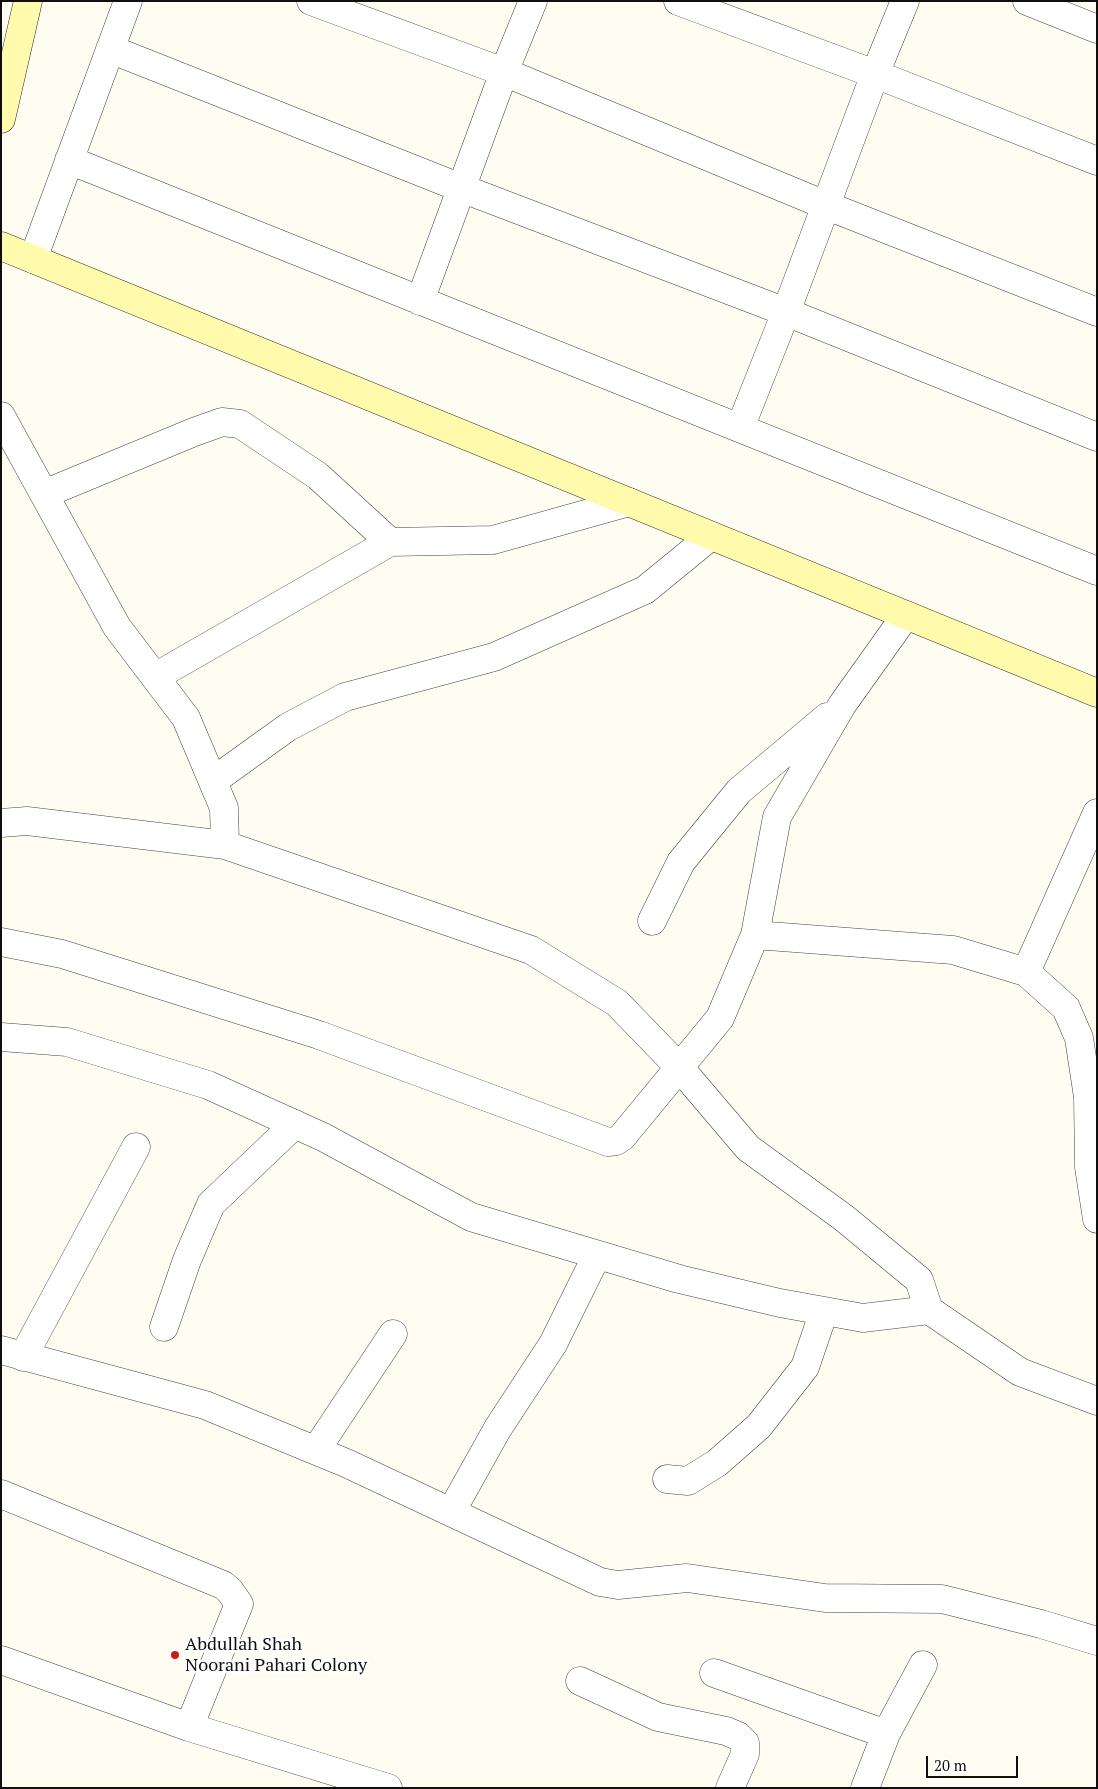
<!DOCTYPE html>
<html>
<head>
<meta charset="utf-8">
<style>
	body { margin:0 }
	#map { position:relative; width:1098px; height:1789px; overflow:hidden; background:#fffdf1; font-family:"PT Serif",serif }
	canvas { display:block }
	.frame { position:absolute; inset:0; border:2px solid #0f0f0f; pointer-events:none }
	.scale { position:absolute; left:926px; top:1756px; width:92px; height:22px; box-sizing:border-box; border:2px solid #0f0f0f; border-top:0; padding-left:6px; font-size:15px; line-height:18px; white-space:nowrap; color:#0f0f0f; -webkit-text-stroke:4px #fff; paint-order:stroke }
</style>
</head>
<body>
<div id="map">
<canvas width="1098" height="1789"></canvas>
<div class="frame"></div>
<div class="scale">20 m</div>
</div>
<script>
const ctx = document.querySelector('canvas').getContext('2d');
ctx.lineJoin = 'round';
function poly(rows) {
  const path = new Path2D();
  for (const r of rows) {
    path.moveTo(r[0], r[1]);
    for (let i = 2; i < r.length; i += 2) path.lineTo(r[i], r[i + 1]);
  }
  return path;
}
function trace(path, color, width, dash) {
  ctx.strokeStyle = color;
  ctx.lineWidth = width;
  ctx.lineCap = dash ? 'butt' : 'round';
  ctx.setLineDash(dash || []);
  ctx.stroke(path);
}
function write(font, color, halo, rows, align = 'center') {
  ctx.font = font + ' "PT Serif",serif';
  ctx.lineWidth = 5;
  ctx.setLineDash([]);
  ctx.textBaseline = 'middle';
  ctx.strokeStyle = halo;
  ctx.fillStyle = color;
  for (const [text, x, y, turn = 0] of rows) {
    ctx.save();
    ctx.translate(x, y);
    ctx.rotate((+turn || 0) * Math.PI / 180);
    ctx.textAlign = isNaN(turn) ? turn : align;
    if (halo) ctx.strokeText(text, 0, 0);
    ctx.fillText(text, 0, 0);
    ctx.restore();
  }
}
const street = poly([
	[311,1,504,72,825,205,1097,312],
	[678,1,875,74,1097,161],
	[1027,1,1097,29],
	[110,49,461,188,786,312,1097,437],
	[69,160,1097,571],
	[33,259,128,1],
	[420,301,504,72,533,1],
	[1,416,117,627,186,718,224,808,225,845],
	[740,428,786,312,875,74,905,1],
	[44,494,194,432,222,422,240,424,318,476,390,542],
	[155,677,390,542,493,540,629,502],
	[213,781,288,727,345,697,494,657,645,590,711,536],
	[1,823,27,821,225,845,531,950,617,1003,680,1068,748,1148,844,1218,919,1280,929,1310,1020,1372,1097,1401],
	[652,921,681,862,739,791,827,717],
	[755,935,953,950,1026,972,1066,1008,1079,1038,1088,1097,1089,1167,1097,1219],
	[1,942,62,954,319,1035,608,1142,616,1141,622,1137,720,1018,755,935,777,817,842,705,906,615],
	[1026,972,1097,813],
	[1,1037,67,1042,208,1085,323,1137,471,1217,679,1279,780,1303,863,1318,929,1310],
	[164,1327,187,1260,211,1204,295,1124],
	[1,1350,205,1405,346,1463,600,1582,618,1585,687,1578,825,1598,942,1599,1041,1624,1097,1641],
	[23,1357,136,1147],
	[316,1450,393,1334],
	[667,1479,688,1481,717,1463,759,1426,805,1367,824,1311],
	[1,1494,223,1585,230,1591,239,1604,189,1727],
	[451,1512,498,1428,553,1344,597,1255],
	[1,1660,189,1727,388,1788],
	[714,1673,886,1734],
	[580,1681,658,1717,726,1731,738,1736,745,1743,745,1754,730,1788],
	[865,1788,886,1734,923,1665]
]);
const secondary = poly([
	[1,119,28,1],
	[1,246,1097,693]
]);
trace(street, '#424242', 29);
trace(secondary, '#313131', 29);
trace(street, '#fff', 28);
trace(secondary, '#fffaac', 28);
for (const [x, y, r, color] of [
	[175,1655,5,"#cb1d1b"]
]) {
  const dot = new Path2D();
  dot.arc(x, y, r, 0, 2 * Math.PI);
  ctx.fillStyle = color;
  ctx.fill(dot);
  trace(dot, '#fff', 2);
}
write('18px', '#0f0f0f', '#fff', [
	["Abdullah Shah",185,1645],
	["Noorani Pahari Colony",185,1666]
], 'left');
</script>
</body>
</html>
